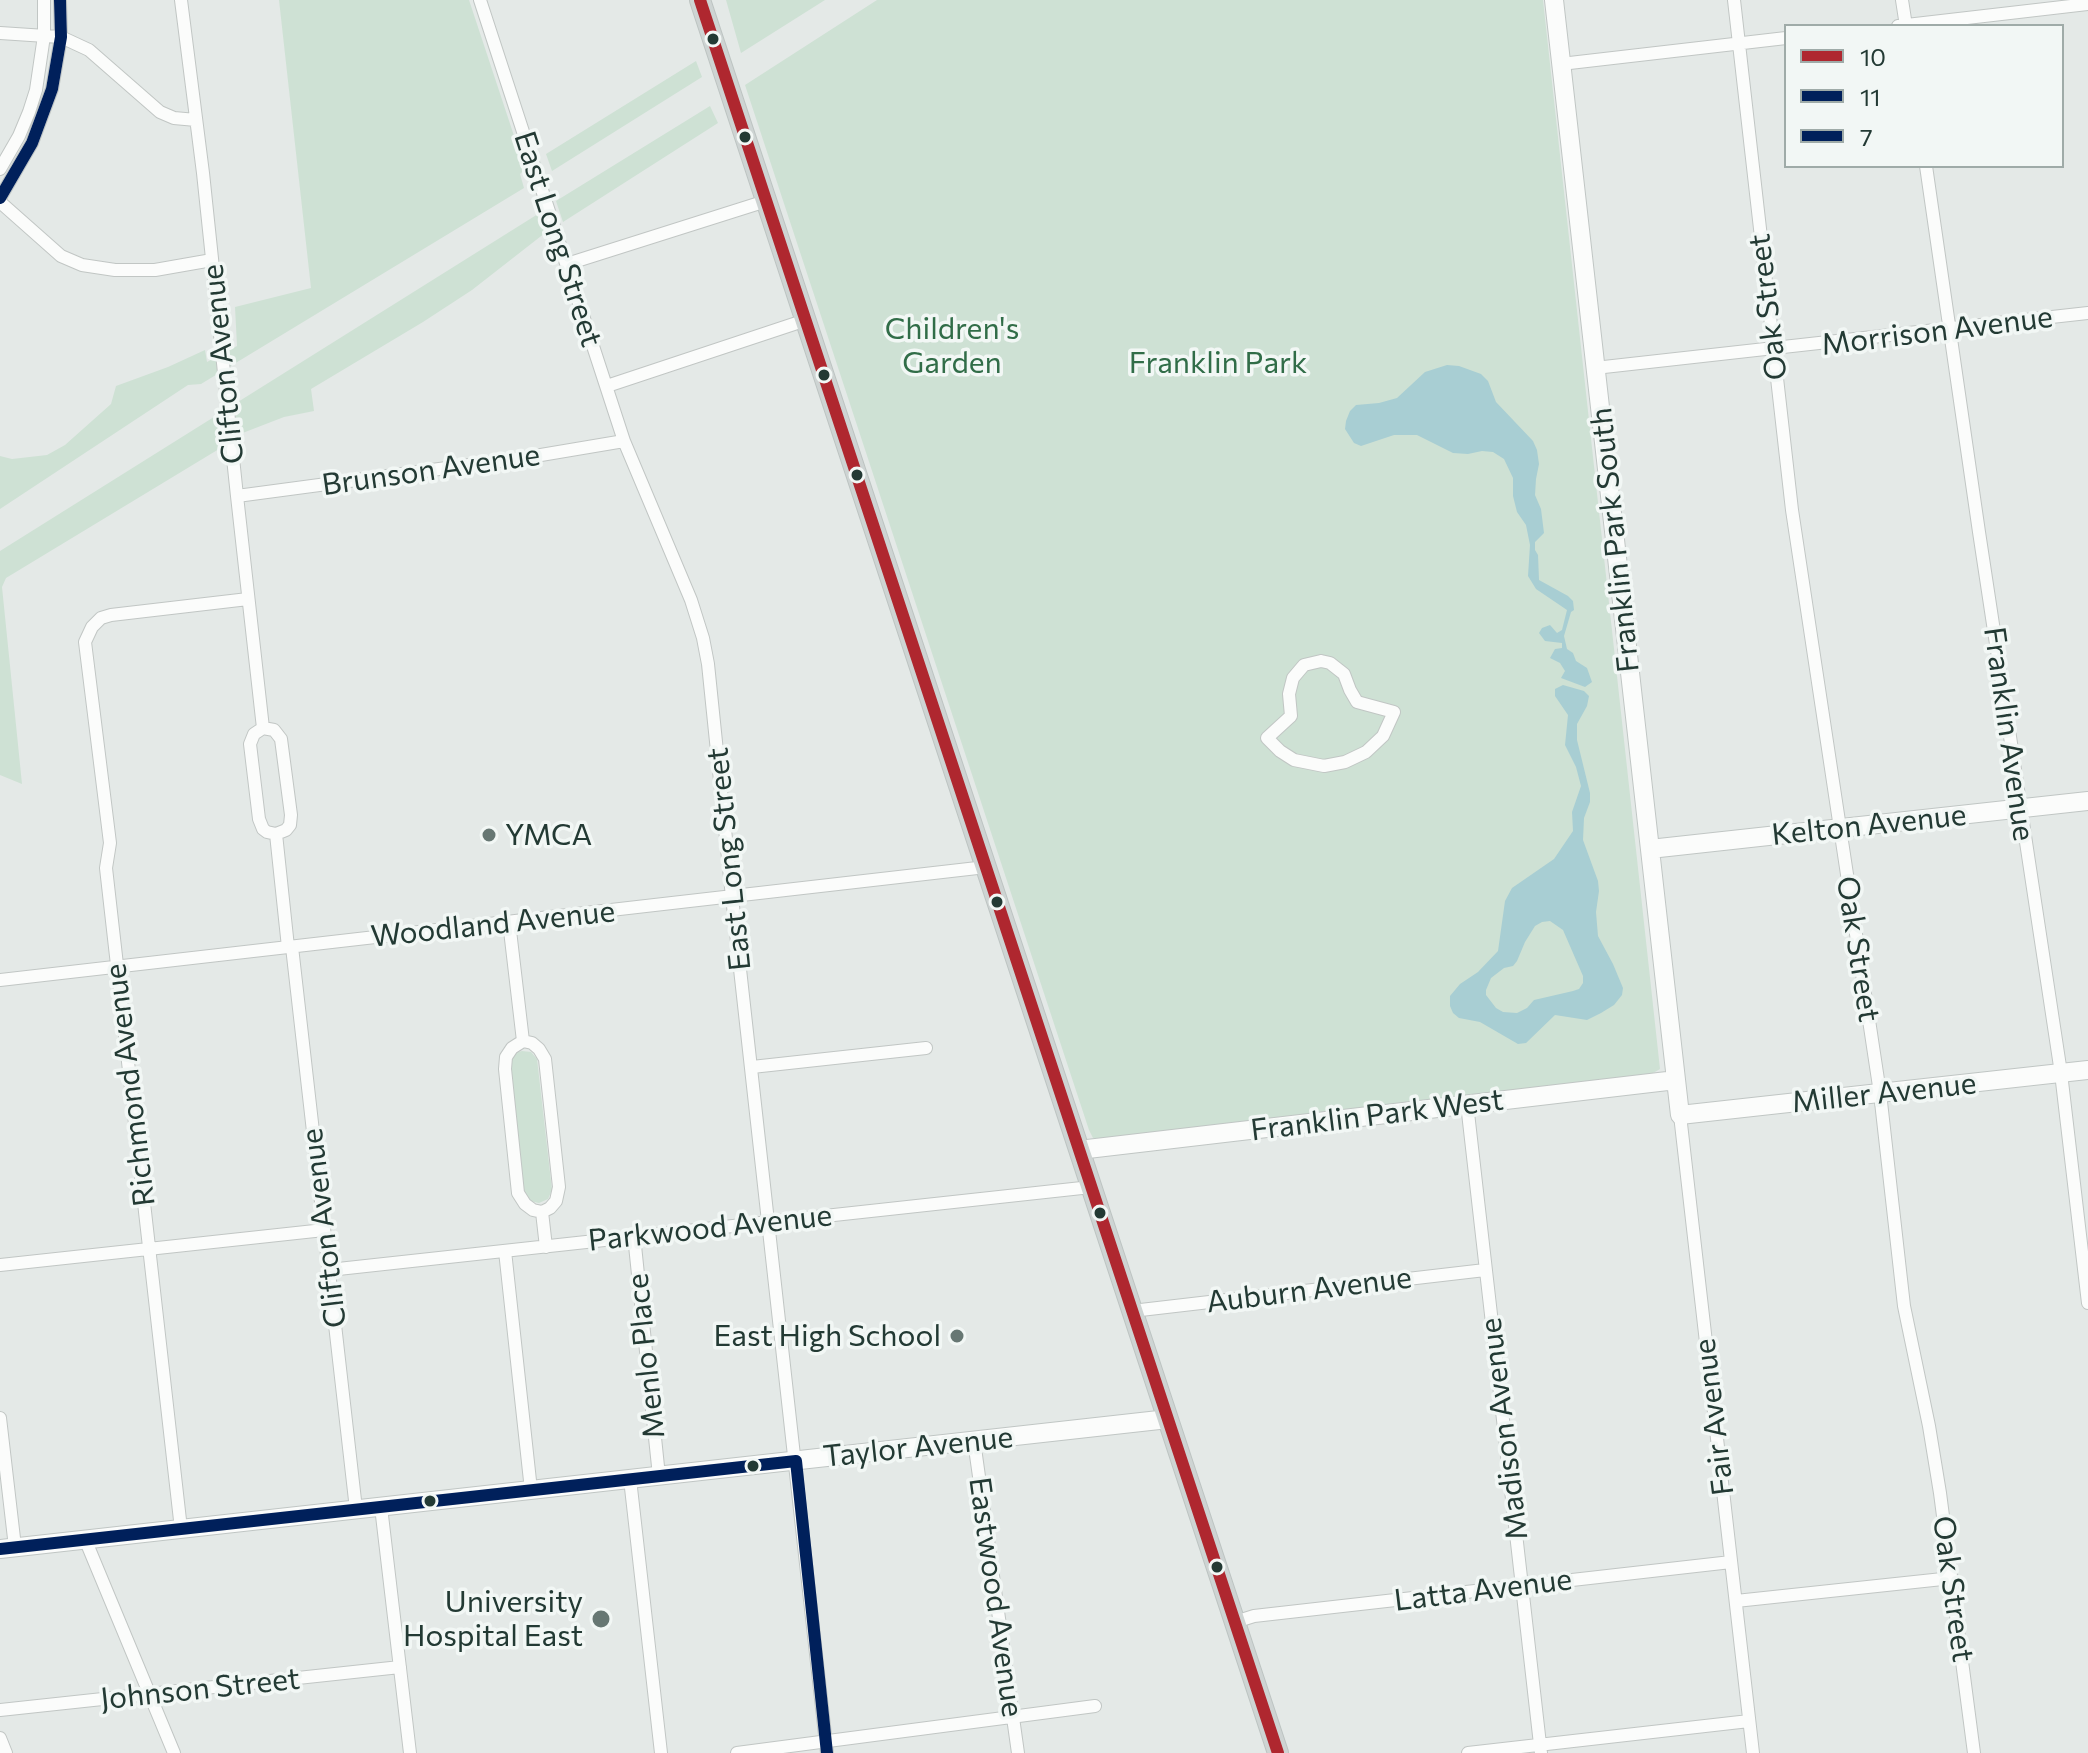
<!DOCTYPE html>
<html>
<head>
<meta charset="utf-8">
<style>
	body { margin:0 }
	#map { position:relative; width:2088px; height:1753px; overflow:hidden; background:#e4e9e7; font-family:Commissioner,sans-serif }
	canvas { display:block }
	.legend { position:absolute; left:1784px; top:24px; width:280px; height:144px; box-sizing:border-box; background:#f2f7f5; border:2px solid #9faba8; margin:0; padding:10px 14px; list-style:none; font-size:24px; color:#233a34 }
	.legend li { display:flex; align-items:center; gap:16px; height:40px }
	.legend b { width:40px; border:2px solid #9faba8 }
</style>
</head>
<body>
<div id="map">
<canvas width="2088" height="1753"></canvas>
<ul class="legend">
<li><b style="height:10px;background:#af272f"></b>10</li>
<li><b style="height:10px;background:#00205b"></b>11</li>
<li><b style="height:10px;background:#00205b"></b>7</li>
</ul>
</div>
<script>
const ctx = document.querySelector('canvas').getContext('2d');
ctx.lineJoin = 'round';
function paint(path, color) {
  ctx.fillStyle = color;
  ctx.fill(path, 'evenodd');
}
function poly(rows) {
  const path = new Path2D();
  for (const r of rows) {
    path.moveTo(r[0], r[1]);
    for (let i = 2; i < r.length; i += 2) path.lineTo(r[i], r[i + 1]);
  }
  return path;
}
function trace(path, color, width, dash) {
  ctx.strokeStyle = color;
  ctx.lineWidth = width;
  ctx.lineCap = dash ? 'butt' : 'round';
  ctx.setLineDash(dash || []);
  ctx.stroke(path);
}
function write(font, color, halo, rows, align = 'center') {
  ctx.font = font + ' Commissioner,sans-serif';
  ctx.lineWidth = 7;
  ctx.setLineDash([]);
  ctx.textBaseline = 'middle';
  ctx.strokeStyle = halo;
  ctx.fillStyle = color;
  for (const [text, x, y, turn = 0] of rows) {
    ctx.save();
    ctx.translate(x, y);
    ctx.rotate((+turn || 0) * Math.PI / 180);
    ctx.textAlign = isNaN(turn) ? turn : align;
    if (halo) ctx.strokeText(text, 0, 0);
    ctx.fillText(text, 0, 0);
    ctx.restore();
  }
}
paint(poly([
	[279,0,469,0,525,169,520,174,524,188,201,384,188,385,0,509,0,456,12,459,47,455,65,445,111,404,116,386,168,367,205,350,207,362,237,346,235,307,311,288],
	[726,0,825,0,741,53],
	[877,0,1543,0,1660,1069,1648,1076,1101,1139,1093,1138,1089,1130,745,85],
	[696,61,702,77,552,171,546,154],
	[710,106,718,123,563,222,556,201],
	[538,214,545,233,472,290,423,322,311,389,314,411,284,417,240,434,237,425,218,434,219,449,6,578,2,587,22,784,0,775,0,551],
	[522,1051,531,1052,537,1059,552,1190,548,1199,539,1203,530,1201,524,1193,510,1069,511,1060,515,1053]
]), '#cee1d4');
paint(poly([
	[1447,365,1459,366,1481,374,1488,381,1496,402,1533,441,1537,450,1539,464,1536,479,1535,495,1541,509,1544,533,1535,542,1535,550,1538,555,1539,580,1568,596,1573,601,1574,610,1571,612,1564,636,1567,649,1573,653,1576,661,1587,668,1592,682,1585,687,1561,678,1565,671,1560,663,1550,658,1555,649,1562,648,1562,643,1545,641,1539,633,1542,628,1550,625,1557,633,1562,630,1567,610,1536,589,1528,576,1530,545,1526,525,1517,512,1513,496,1513,478,1504,459,1493,452,1482,451,1468,454,1453,453,1417,435,1394,435,1361,446,1354,443,1345,429,1346,421,1350,411,1356,405,1379,403,1397,398,1425,372],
	[1563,685,1584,691,1589,696,1587,706,1577,724,1577,740,1590,793,1590,802,1584,818,1583,840,1598,881,1599,891,1596,912,1598,936,1613,964,1623,988,1622,995,1614,1005,1601,1013,1587,1020,1555,1015,1526,1043,1518,1044,1480,1022,1459,1018,1453,1013,1450,1006,1450,996,1460,984,1478,972,1498,951,1505,901,1512,888,1554,859,1573,831,1572,812,1581,786,1576,767,1565,745,1568,715,1555,696,1555,689],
	[1550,921,1563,930,1583,976,1583,983,1579,989,1573,991,1534,1000,1527,1008,1517,1013,1503,1012,1496,1008,1486,995,1486,990,1491,978,1504,968,1513,966,1517,961,1525,942,1535,926,1542,922]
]), '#a8ced3');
const street = poly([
	[181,0,203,173,237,496,263,728],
	[480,0,624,441,691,600,703,638,708,664,732,897,827,1753],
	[1734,0,1792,510,1880,1093,1904,1306,1929,1426,1940,1493,1974,1753],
	[1902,0,1906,26],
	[1898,26,2088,4],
	[0,33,61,37,89,50,160,112,174,118,196,120],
	[1561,64,1786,38],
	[1926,166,1979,532,2061,1073,2088,1303],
	[0,169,19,136,29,112,36,90,44,36,44,0],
	[0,198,32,143,52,89,61,37,60,0],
	[0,202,61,256,82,265,115,270,155,270,212,260],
	[567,264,766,201],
	[1595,368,2088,313],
	[607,386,806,320],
	[237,496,529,457,624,441],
	[1321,661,1330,663,1344,674,1350,690,1357,702,1394,712,1383,736,1366,752,1345,762,1324,766,1294,760,1280,751,1267,738,1291,716,1289,694,1293,678,1304,665,1321,661],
	[263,728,274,730,281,739,291,815,290,825,286,830,276,834,267,832,263,829,259,819,250,744,254,734,263,728],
	[276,834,288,947],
	[509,922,523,1041],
	[292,947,356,1509],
	[0,980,986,867],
	[523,1041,532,1043,539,1049,545,1059,559,1187,556,1201,550,1208,542,1212,533,1210,525,1204,518,1193,505,1069,506,1057,512,1048,523,1041],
	[752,1067,926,1048],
	[1467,1104,1541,1753],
	[1680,1115,1753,1753],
	[542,1212,546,1247],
	[634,1236,659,1476],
	[505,1251,531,1490],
	[0,1265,324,1230],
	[329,1270,1091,1187],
	[1132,1311,1485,1270],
	[0,1418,15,1547],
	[974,1441,1018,1753],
	[630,1479,661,1753],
	[381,1507,410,1753],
	[181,1529,106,868,110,843,85,642,92,627,101,618,111,615,248,599],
	[85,1539,174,1753],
	[1736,1601,1952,1578],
	[1235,1622,1254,1616,1731,1562],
	[0,1710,400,1667],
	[0,1738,6,1753],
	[737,1753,1095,1706],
	[1468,1753,1749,1721]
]);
const secondary = poly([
	[1554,0,1680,1115,2088,1070],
	[1650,849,2088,801],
	[1079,1150,1676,1080],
	[0,1549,1168,1419]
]);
const primary = poly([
	[700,0,1278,1753]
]);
trace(street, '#c1c6c4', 14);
trace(secondary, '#c0c6c4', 20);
trace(primary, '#bdc4c2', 22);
trace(street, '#fbfcfb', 12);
trace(secondary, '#fbfcfb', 18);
trace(primary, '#ced4d3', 20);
trace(poly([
	[700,0,1278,1753]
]), '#af272f', 12);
trace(poly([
	[796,1461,827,1753],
	[0,1549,796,1461]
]), '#00205b', 12);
trace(poly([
	[0,198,32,143,52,89,61,37,60,0]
]), '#00205b', 12);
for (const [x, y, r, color] of [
	[713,39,7,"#233a34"],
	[745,137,7,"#233a34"],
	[824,375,7,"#233a34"],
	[857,475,7,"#233a34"],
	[489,835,8,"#677773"],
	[997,902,7,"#233a34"],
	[1100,1213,7,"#233a34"],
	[957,1336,8,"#677773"],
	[753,1466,7,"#233a34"],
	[430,1501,7,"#233a34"],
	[1217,1567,7,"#233a34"],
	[601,1619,10,"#677773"]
]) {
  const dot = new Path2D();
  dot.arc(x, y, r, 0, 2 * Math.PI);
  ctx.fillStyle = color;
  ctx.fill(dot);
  trace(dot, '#f2f7f5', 3);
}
write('30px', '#233a34', '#f2f7f5', [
	["East Long Street",558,239,72],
	["Oak Street",1768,307,-97],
	["Morrison Avenue",1937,331,-7],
	["Clifton Avenue",223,364,-96],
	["Brunson Avenue",431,470,-8],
	["Franklin Park South",1615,540,-96],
	["Franklin Avenue",2009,734,82],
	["Kelton Avenue",1869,825,-6],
	["East Long Street",729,859,-96],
	["Woodland Avenue",493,924,-6],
	["Oak Street",1858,949,81],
	["Richmond Avenue",130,1085,-97],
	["Miller Avenue",1884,1093,-6],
	["Franklin Park West",1377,1115,-7],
	["Clifton Avenue",324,1228,-97],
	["Parkwood Avenue",710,1228,-6],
	["Auburn Avenue",1309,1290,-7],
	["Menlo Place",646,1356,-96],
	["Fair Avenue",1714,1417,-97],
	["Madison Avenue",1504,1429,-97],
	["Taylor Avenue",918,1447,-6],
	["Oak Street",1953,1589,82],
	["Latta Avenue",1483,1590,-7],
	["Eastwood Avenue",996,1597,82],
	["Johnson Street",200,1689,-6]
]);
write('30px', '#316d48', '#f2f7f5', [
	["Children's",952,329],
	["Garden",952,363],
	["Franklin Park",1218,363]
]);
write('30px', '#233a34', '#f2f7f5', [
	["YMCA",505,835,"left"],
	["East High School",941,1336],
	["University",583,1602],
	["Hospital East",583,1636]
], 'right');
</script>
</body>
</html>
